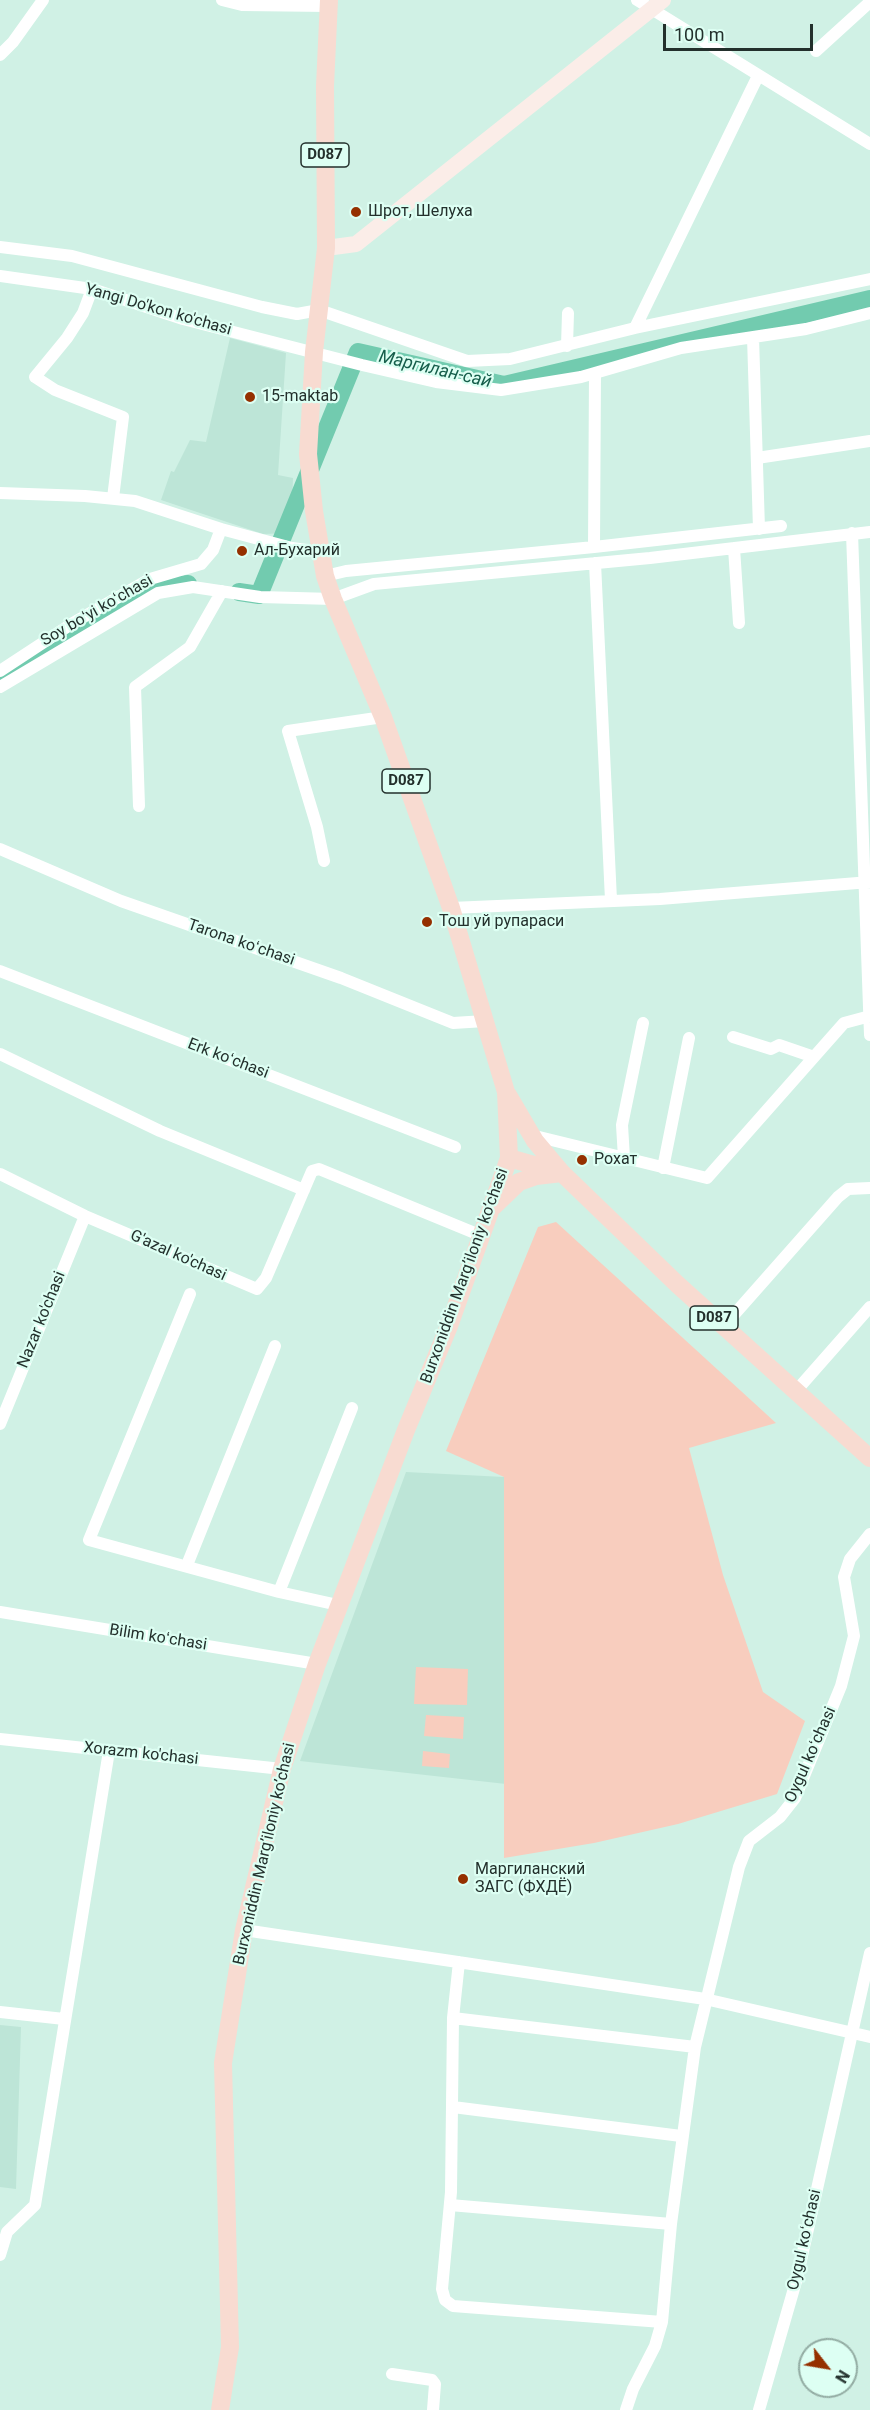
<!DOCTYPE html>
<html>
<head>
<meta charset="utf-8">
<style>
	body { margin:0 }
	#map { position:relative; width:870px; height:2410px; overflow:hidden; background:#d0f1e5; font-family:Roboto,sans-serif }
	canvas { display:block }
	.north { position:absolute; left:798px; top:2338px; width:60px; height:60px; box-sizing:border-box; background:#ddfff3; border:2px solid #93aca3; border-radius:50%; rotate:121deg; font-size:16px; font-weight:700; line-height:24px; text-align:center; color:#23302c }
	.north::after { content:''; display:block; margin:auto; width:21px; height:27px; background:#953000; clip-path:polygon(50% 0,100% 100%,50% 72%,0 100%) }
	.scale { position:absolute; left:663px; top:24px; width:150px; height:27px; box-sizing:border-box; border:3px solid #23302c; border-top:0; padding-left:8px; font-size:18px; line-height:21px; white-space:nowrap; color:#23302c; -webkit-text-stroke:4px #ddfff3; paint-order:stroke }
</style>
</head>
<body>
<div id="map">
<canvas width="870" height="2410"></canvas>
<div class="north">N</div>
<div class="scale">100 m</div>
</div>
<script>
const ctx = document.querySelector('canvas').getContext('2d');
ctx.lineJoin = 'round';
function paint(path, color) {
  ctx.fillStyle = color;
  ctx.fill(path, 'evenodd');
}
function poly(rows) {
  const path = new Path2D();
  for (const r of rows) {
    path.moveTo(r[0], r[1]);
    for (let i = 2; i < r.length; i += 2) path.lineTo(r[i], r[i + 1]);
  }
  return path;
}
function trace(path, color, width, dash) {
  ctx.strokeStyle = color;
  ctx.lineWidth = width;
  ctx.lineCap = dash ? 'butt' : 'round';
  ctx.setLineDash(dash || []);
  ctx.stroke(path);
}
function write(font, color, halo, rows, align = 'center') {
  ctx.font = font + ' Roboto,sans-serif';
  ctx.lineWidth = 4.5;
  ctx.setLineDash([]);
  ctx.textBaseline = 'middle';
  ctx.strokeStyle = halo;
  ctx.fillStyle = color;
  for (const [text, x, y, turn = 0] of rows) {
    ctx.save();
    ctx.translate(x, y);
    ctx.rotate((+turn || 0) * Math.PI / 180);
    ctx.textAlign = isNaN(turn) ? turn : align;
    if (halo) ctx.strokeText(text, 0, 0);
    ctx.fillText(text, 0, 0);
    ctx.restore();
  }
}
paint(poly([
	[230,338,286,353,278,475,293,478,291,533,263,534,161,500,171,471,174,472,190,440,206,442],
	[406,1472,504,1477,506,1784,300,1761],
	[0,2025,21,2027,16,2189,0,2187]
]), '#bde5d7');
paint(poly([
	[556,1222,776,1423,689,1448,723,1575,763,1692,805,1721,777,1794,678,1824,594,1843,504,1858,504,1477,446,1451,538,1227],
	[416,1667,468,1669,467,1705,414,1704],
	[426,1715,464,1717,463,1739,424,1736],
	[423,1751,450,1754,449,1768,422,1766]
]), '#f8cdbe');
trace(poly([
	[239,592,259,595,358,352,504,385,870,299],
	[0,679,155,587,188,584]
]), '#72cbaf', 18);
trace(poly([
	[222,0,242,5,329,6],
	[637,0,870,144],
	[816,51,870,2],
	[0,55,13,42,43,0],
	[0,247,72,256,262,307,297,314,319,310,467,361,510,359,635,328,758,76],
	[0,276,92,289,183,319,362,365,436,382,501,390,581,377,681,348,806,329,870,313],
	[92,289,83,313,67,338,35,377,55,390,123,417,113,498],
	[635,328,870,279],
	[753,337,759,529],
	[567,346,568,313],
	[595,373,594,547,781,526],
	[757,458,870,441],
	[0,493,85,496,135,501,221,529],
	[852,533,870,1035],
	[734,548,739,623],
	[595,563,611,900],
	[325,576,346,571,594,547],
	[0,671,73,623,150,579,201,564,213,550,221,529,292,548,321,552],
	[0,687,158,593,193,587,260,597,333,599,374,584,650,558,870,532],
	[139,806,135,687,190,647,222,591],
	[0,849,121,901,341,978,453,1023,485,1021],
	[324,861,317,827,288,731,383,717],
	[451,908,660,899,870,882],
	[0,971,455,1147],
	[733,1037,771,1049,779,1045,814,1057],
	[0,1054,160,1131,304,1190],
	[531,1135,707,1178,844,1023,870,1016],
	[624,1158,622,1125,643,1023],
	[663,1168,689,1038],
	[0,1174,85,1216,257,1289,266,1278,312,1171,319,1169,482,1236],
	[190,1294,89,1540,279,1592,338,1605],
	[724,1326,838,1197,848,1189,870,1188],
	[796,1391,870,1307],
	[0,1424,85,1216],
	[187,1565,275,1346],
	[279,1592,352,1408],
	[0,1612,317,1664],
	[0,1739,282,1769],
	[244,1930,705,1999,870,2037],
	[459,1962,453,2018,451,2192,442,2289,445,2300,453,2306,662,2322],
	[0,2012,64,2019],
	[453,2018,695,2047],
	[453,2107,681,2136],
	[450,2205,671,2224],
	[0,2255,7,2232,35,2205,109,1751],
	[392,2374,432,2380,435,2384,433,2410],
	[626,2410,633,2389,655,2346,662,2322,671,2224,695,2047,739,1867,749,1841,780,1817,795,1798,841,1686,854,1636,844,1577,850,1559,870,1534],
	[759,2410,797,2278,870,1953]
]), '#fff', 12);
trace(poly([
	[326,248,356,244,663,0]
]), '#fbede8', 16);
trace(poly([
	[509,1158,562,1173,677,1284,870,1458],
	[494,1206,519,1182,536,1176,562,1173,535,1141,508,1095],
	[220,2410,230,2347,223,2063,244,1930,282,1769,317,1664,406,1430,449,1326,509,1158,506,1092,451,908,383,717,333,599,325,576,314,511,308,454,314,352,326,248,325,86,329,0]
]), '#f8dbd1', 18);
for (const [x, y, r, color] of [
	[356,212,6,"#953000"],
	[250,397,6,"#953000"],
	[242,551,6,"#953000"],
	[427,922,6,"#953000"],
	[582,1160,6,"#953000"],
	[463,1879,6,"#953000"]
]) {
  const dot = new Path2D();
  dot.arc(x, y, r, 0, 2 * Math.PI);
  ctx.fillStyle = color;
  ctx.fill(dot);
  trace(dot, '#ddfff3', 2);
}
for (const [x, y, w] of [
	[325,155,48],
	[406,781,48],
	[714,1318,48]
]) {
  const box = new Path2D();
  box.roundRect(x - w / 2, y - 12, w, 24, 4.5);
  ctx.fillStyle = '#ddfff3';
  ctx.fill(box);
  trace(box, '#23302c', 1.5);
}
write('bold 15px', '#23302c', null, [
	["D087",325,155],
	["D087",406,781],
	["D087",714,1318]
]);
write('16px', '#23302c', '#ddfff3', [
	["Шрот, Шелуха",368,212],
	["15-maktab",262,397],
	["Ал-Бухарий",254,551],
	["Тош уй рупараси",439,922],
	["Рохат",594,1160],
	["Маргиланский",475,1870],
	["ЗАГС (ФХДЁ)",475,1888]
], 'left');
write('16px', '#23302c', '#ddfff3', [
	["Yangi Do'kon ko'chasi",158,310,16],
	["Soy boʻyi koʻchasi",97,611,-30],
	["Tarona koʻchasi",241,943,19],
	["Erk koʻchasi",228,1059,21],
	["G'azal ko'chasi",178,1256,24],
	["Burxoniddin Marg’iloniy ko’chasi",465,1276,-70],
	["Nazar ko'chasi",42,1320,-68],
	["Bilim koʻchasi",158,1638,9],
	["Xorazm ko'chasi",141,1754,6],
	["Oygul koʻchasi",811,1755,-66],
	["Burxoniddin Marg’iloniy ko’chasi",265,1854,-77],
	["Oygul koʻchasi",805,2240,-77]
]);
write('italic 18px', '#165e4b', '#ddfff3', [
	["Маргилан-сай",435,370,13]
]);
</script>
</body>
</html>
